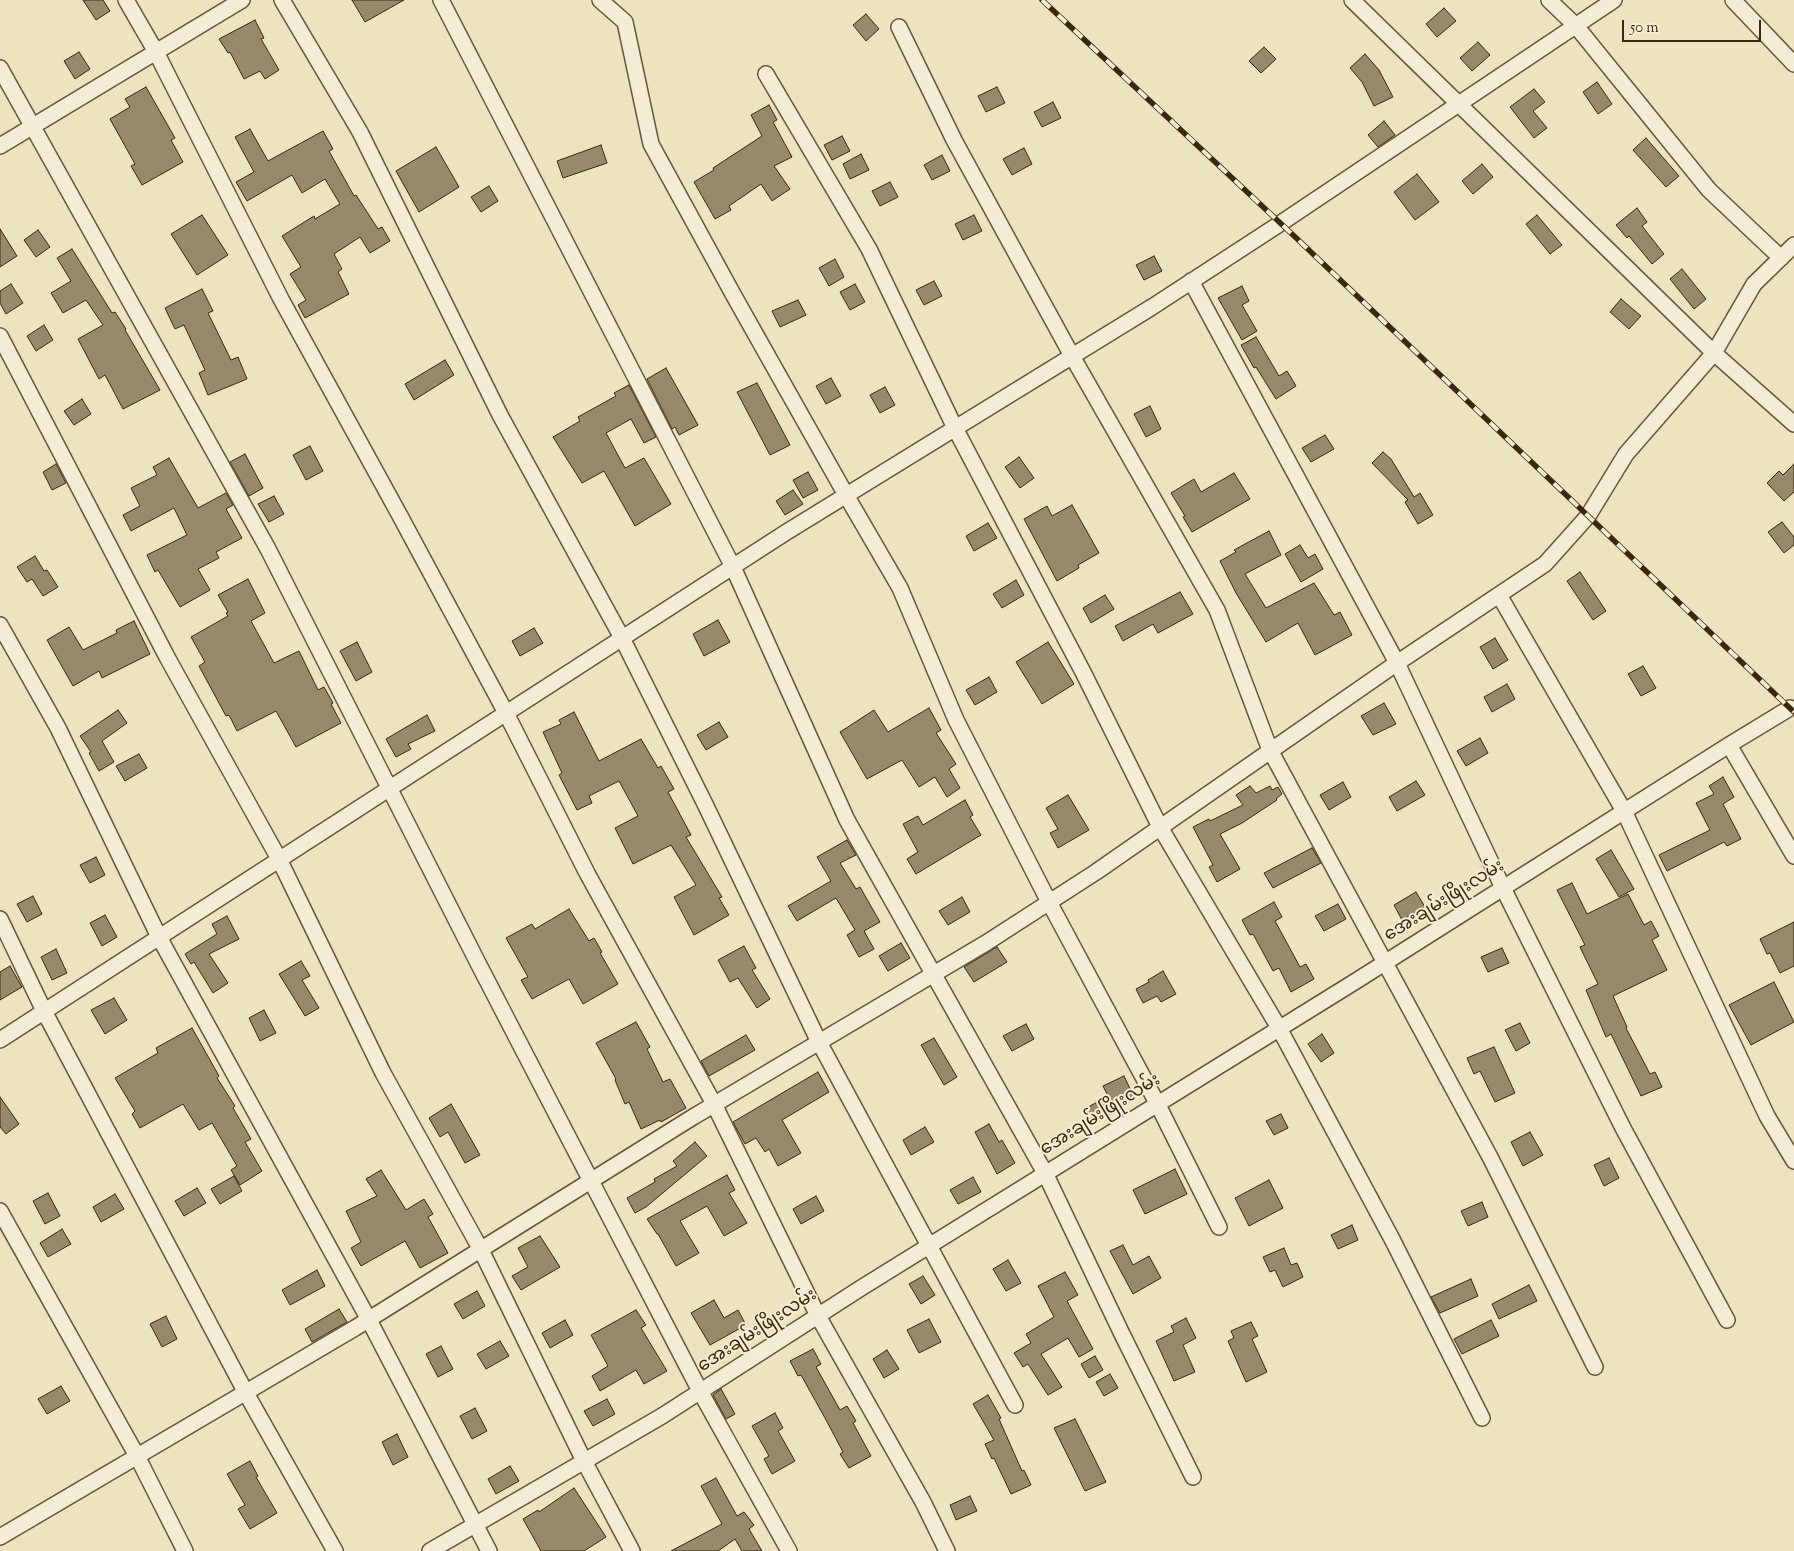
<!DOCTYPE html>
<html>
<head>
<meta charset="utf-8">
<style>
	body { margin:0 }
	#map { position:relative; width:1794px; height:1551px; overflow:hidden; background:#ece3bf; font-family:"Sorts Mill Goudy",serif }
	canvas { display:block }
	.scale { position:absolute; left:1622px; top:20px; width:139px; height:22px; box-sizing:border-box; border:2px solid #3c270e; border-top:0; padding-left:6px; font-size:15px; line-height:18px; white-space:nowrap; color:#3c270e; -webkit-text-stroke:4px #f3edd5; paint-order:stroke }
</style>
</head>
<body>
<div id="map">
<canvas width="1794" height="1551"></canvas>
<div class="scale">50 m</div>
</div>
<script>
const ctx = document.querySelector('canvas').getContext('2d');
ctx.lineJoin = 'round';
function paint(path, color) {
  ctx.fillStyle = color;
  ctx.fill(path, 'evenodd');
}
function poly(rows) {
  const path = new Path2D();
  for (const r of rows) {
    path.moveTo(r[0], r[1]);
    for (let i = 2; i < r.length; i += 2) path.lineTo(r[i], r[i + 1]);
  }
  return path;
}
function trace(path, color, width, dash) {
  ctx.strokeStyle = color;
  ctx.lineWidth = width;
  ctx.lineCap = dash ? 'butt' : 'round';
  ctx.setLineDash(dash || []);
  ctx.stroke(path);
}
function write(font, color, halo, rows, align = 'center') {
  ctx.font = font + ' "Sorts Mill Goudy","Noto Sans Myanmar",serif';
  ctx.lineWidth = 4;
  ctx.setLineDash([]);
  ctx.textBaseline = 'middle';
  ctx.strokeStyle = halo;
  ctx.fillStyle = color;
  for (const [text, x, y, turn = 0] of rows) {
    ctx.save();
    ctx.translate(x, y);
    ctx.rotate((+turn || 0) * Math.PI / 180);
    ctx.textAlign = isNaN(turn) ? turn : align;
    if (halo) ctx.strokeText(text, 0, 0);
    ctx.fillText(text, 0, 0);
    ctx.restore();
  }
}
const building = poly([
	[83,0,103,0,110,11,96,20,83,0],
	[352,0,404,0,365,22,352,0],
	[1444,8,1456,21,1437,37,1426,24,1444,8],
	[866,14,879,29,866,41,853,25,866,14],
	[255,20,264,38,261,39,279,70,265,79,260,71,244,79,230,52,228,53,219,39,255,20],
	[1478,42,1490,55,1472,71,1460,58,1478,42],
	[1264,47,1276,59,1261,73,1249,61,1264,47],
	[79,52,90,69,75,79,64,61,79,52],
	[1365,54,1379,70,1393,97,1374,106,1362,82,1350,68,1365,54],
	[1597,82,1612,104,1598,114,1583,92,1597,82],
	[146,87,175,138,171,140,183,162,142,185,131,166,135,164,110,119,130,107,125,99,146,87],
	[997,87,1005,103,986,112,978,96,997,87],
	[1534,89,1545,102,1533,111,1547,128,1534,138,1510,107,1534,89],
	[1053,102,1061,118,1042,127,1034,112,1053,102],
	[769,105,777,120,773,122,792,157,774,166,790,189,772,201,761,184,729,206,731,210,715,219,694,182,714,170,713,168,762,136,751,115,769,105],
	[1384,121,1395,135,1378,147,1368,135,1384,121],
	[250,129,268,161,323,131,333,149,329,151,354,196,356,195,378,229,382,227,390,241,370,253,360,237,334,254,342,269,338,272,349,294,305,318,298,305,306,300,290,274,301,267,282,236,314,216,315,219,340,204,325,179,302,193,292,175,247,201,236,182,254,172,235,137,250,129],
	[842,136,850,151,832,160,824,145,842,136],
	[1646,138,1679,176,1666,187,1633,150,1646,138],
	[601,145,607,163,563,178,557,161,601,145],
	[436,147,459,187,419,212,396,171,436,147],
	[1024,148,1032,164,1012,175,1003,159,1024,148],
	[861,154,869,170,850,179,843,164,861,154],
	[942,155,950,171,932,180,924,165,942,155],
	[1482,164,1493,177,1473,194,1462,181,1482,164],
	[1417,174,1439,202,1415,220,1394,192,1417,174],
	[890,182,898,197,880,206,872,191,890,182],
	[489,186,498,201,481,212,471,197,489,186],
	[1637,208,1647,222,1642,226,1664,254,1652,264,1629,236,1627,238,1616,225,1637,208],
	[202,215,228,255,197,275,171,234,202,215],
	[974,215,982,231,963,240,955,224,974,215],
	[1537,215,1562,245,1550,254,1526,224,1537,215],
	[0,229,17,256,0,267,0,229],
	[38,230,50,247,36,257,24,240,38,230],
	[72,249,112,313,115,312,126,329,125,330,160,390,123,409,105,375,99,379,78,339,103,325,86,300,63,313,51,293,71,281,57,258,72,249],
	[1154,256,1162,271,1144,280,1136,265,1154,256],
	[835,259,844,277,829,286,819,268,835,259],
	[1682,269,1706,299,1694,309,1670,279,1682,269],
	[934,281,942,296,924,305,916,290,934,281],
	[11,284,23,303,6,314,0,303,0,291,11,284],
	[855,284,865,302,850,310,840,292,855,284],
	[1242,286,1249,301,1242,305,1257,331,1242,340,1218,298,1242,286],
	[202,289,213,311,208,313,231,360,238,357,247,379,208,395,199,373,205,370,184,325,175,329,165,308,202,289],
	[1621,299,1641,316,1629,329,1610,312,1621,299],
	[798,300,806,315,780,327,772,311,798,300],
	[44,325,53,340,36,351,27,336,44,325],
	[1256,337,1279,376,1287,371,1296,386,1276,399,1256,367,1254,368,1241,345,1256,337],
	[445,360,454,375,414,400,405,384,445,360],
	[666,368,698,425,679,435,675,427,672,429,647,379,666,368],
	[831,378,841,396,826,404,816,386,831,378],
	[757,383,790,445,770,455,737,392,757,383],
	[629,385,656,437,644,443,631,419,606,433,625,468,644,458,671,504,635,526,604,471,582,483,553,437,580,421,578,417,616,396,614,393,629,385],
	[885,387,895,405,880,413,870,395,885,387],
	[82,399,91,414,74,425,64,411,82,399],
	[1150,406,1161,429,1146,437,1134,414,1150,406],
	[1325,435,1334,449,1311,462,1302,448,1325,435],
	[310,446,323,471,306,480,293,455,310,446],
	[1383,452,1391,459,1414,497,1420,493,1433,515,1418,524,1405,502,1408,500,1372,463,1383,452],
	[245,454,263,488,249,496,230,462,245,454],
	[1019,457,1034,478,1020,488,1005,467,1019,457],
	[169,458,198,508,226,493,233,505,226,509,242,538,216,552,219,558,198,569,210,590,180,607,158,570,155,572,147,555,187,535,174,508,131,531,123,515,140,506,131,488,157,475,153,467,169,458],
	[56,464,66,483,52,490,43,472,56,464],
	[1794,464,1794,492,1784,501,1767,483,1779,471,1783,475,1794,464],
	[808,472,818,490,803,498,793,480,808,472],
	[1234,473,1250,499,1192,532,1183,517,1185,516,1171,493,1194,479,1201,492,1234,473],
	[793,490,803,504,785,515,776,501,793,490],
	[274,496,284,514,269,522,258,504,274,496],
	[1072,505,1099,553,1078,565,1079,568,1057,581,1024,519,1047,506,1052,516,1072,505],
	[1782,522,1794,537,1794,545,1784,553,1768,532,1782,522],
	[988,523,997,538,974,551,966,536,988,523],
	[1269,531,1281,555,1245,574,1266,608,1314,583,1334,615,1340,612,1352,635,1315,655,1298,623,1266,642,1236,593,1220,561,1236,552,1234,550,1269,531],
	[1300,545,1308,558,1315,554,1323,569,1301,582,1285,554,1300,545],
	[35,556,44,571,47,570,58,587,43,596,32,579,27,582,17,567,35,556],
	[1580,572,1606,611,1593,620,1567,581,1580,572],
	[248,579,265,613,251,621,274,663,299,651,318,690,324,687,333,703,331,704,341,723,296,747,276,711,237,731,229,715,226,716,199,666,205,662,191,637,228,616,226,613,228,612,218,595,248,579],
	[1016,580,1024,595,1002,608,993,594,1016,580],
	[1180,592,1193,614,1158,633,1153,624,1123,641,1115,626,1180,592],
	[1105,595,1114,609,1091,623,1083,608,1105,595],
	[718,620,730,642,704,656,693,634,718,620],
	[134,621,150,654,102,678,99,671,73,686,47,640,69,627,83,650,117,633,116,630,134,621],
	[534,628,543,643,520,656,512,641,534,628],
	[1495,638,1508,660,1493,669,1480,647,1495,638],
	[357,642,372,672,356,681,340,651,357,642],
	[1048,642,1074,684,1042,704,1016,662,1048,642],
	[1643,666,1656,688,1641,696,1628,674,1643,666],
	[989,677,997,692,975,705,966,690,989,677],
	[1507,684,1515,699,1492,712,1484,697,1507,684],
	[1384,703,1396,724,1373,735,1361,716,1384,703],
	[929,708,941,730,936,733,956,764,949,769,960,788,947,797,935,777,919,787,902,760,867,779,840,732,874,710,888,732,929,708],
	[118,710,127,723,102,741,114,762,99,771,89,753,91,752,80,736,118,710],
	[574,712,599,761,641,739,658,768,661,766,674,789,668,792,691,835,686,837,722,897,719,898,729,915,694,935,674,897,696,885,671,845,633,864,615,828,638,816,619,781,589,796,592,803,577,810,559,775,562,773,543,732,561,724,559,720,574,712],
	[427,715,435,731,408,744,411,749,396,757,386,739,427,715],
	[719,722,728,737,706,750,697,735,719,722],
	[1480,738,1488,753,1466,766,1457,751,1480,738],
	[139,754,147,768,125,781,116,766,139,754],
	[1723,777,1734,797,1723,804,1741,839,1727,846,1724,842,1667,871,1659,855,1710,830,1696,803,1714,794,1709,786,1723,777],
	[1416,781,1425,795,1397,811,1389,797,1416,781],
	[1343,782,1351,797,1329,810,1320,795,1343,782],
	[1250,786,1256,793,1270,786,1272,790,1278,787,1282,794,1276,799,1277,800,1242,823,1220,834,1240,869,1217,882,1209,867,1213,865,1193,827,1209,819,1210,821,1243,805,1236,795,1250,786],
	[1068,795,1089,830,1058,848,1050,833,1058,829,1046,808,1068,795],
	[965,800,973,815,970,817,981,835,916,874,907,859,918,852,903,824,918,816,923,825,965,800],
	[847,840,856,855,840,863,856,889,860,887,880,922,864,931,874,949,859,957,847,935,855,930,836,898,797,921,788,906,831,881,817,857,847,840],
	[1312,848,1321,863,1273,888,1264,873,1312,848],
	[1611,850,1634,889,1619,897,1596,859,1611,850],
	[96,857,105,875,90,883,80,865,96,857],
	[1572,883,1587,914,1628,894,1644,925,1651,921,1659,936,1652,940,1667,970,1613,996,1627,1027,1626,1028,1650,1074,1655,1072,1662,1087,1641,1096,1611,1034,1606,1037,1586,990,1598,984,1580,947,1585,945,1557,890,1572,883],
	[1416,892,1425,907,1402,920,1394,905,1416,892],
	[33,896,42,914,27,922,17,904,33,896],
	[962,897,970,912,948,925,939,911,962,897],
	[1274,902,1282,917,1275,921,1300,967,1306,964,1314,979,1291,992,1279,968,1273,971,1253,934,1250,935,1242,920,1274,902],
	[1338,904,1346,919,1324,931,1315,916,1338,904],
	[569,909,589,941,594,938,602,952,600,953,618,984,583,1004,569,979,532,999,521,980,528,977,506,938,532,924,535,929,569,909],
	[105,915,117,937,102,946,90,923,105,915],
	[227,916,239,939,209,954,228,983,213,993,194,962,191,964,185,954,217,934,212,924,227,916],
	[1794,922,1794,966,1780,973,1770,953,1767,954,1760,939,1794,922],
	[901,943,910,958,888,971,879,956,901,943],
	[744,946,756,968,752,970,770,999,757,1008,738,978,730,982,718,960,744,946],
	[997,947,1007,962,974,982,964,967,997,947],
	[1502,948,1509,963,1488,972,1481,957,1502,948],
	[56,949,67,973,52,980,41,957,56,949],
	[301,961,310,976,302,980,319,1008,305,1016,279,974,301,961],
	[10,966,22,987,0,1000,0,972,10,966],
	[1163,971,1176,994,1161,1002,1157,996,1143,1003,1136,989,1149,982,1148,980,1163,971],
	[1774,982,1794,1022,1751,1045,1729,1005,1774,982],
	[114,998,127,1020,105,1034,91,1010,114,998],
	[264,1010,276,1033,260,1041,249,1018,264,1010],
	[636,1022,650,1047,647,1049,663,1082,670,1079,686,1108,661,1122,660,1120,641,1129,629,1102,625,1104,615,1080,616,1079,596,1043,636,1022],
	[1520,1023,1530,1043,1516,1051,1505,1030,1520,1023],
	[1026,1024,1034,1039,1012,1051,1003,1036,1026,1024],
	[192,1028,219,1076,217,1078,235,1106,233,1108,251,1139,245,1142,262,1171,240,1185,231,1170,237,1166,212,1123,199,1130,183,1104,140,1128,132,1114,135,1111,115,1078,158,1053,156,1048,192,1028],
	[1322,1034,1334,1053,1321,1062,1308,1044,1322,1034],
	[746,1035,755,1050,709,1076,701,1061,746,1035],
	[934,1038,957,1077,944,1085,921,1045,934,1038],
	[1494,1047,1515,1093,1495,1102,1480,1071,1474,1074,1467,1058,1494,1047],
	[818,1072,829,1092,782,1120,801,1153,778,1166,769,1149,765,1152,756,1138,745,1144,733,1122,818,1072],
	[1124,1076,1135,1099,1113,1110,1114,1112,1091,1125,1083,1110,1108,1096,1103,1086,1124,1076],
	[0,1097,19,1124,6,1134,0,1127,0,1097],
	[451,1104,480,1155,465,1163,448,1132,440,1137,429,1118,451,1104],
	[1281,1114,1288,1128,1274,1135,1266,1121,1281,1114],
	[989,1124,999,1142,1002,1140,1015,1163,997,1174,975,1132,989,1124],
	[925,1127,934,1142,911,1155,903,1140,925,1127],
	[1530,1132,1543,1155,1523,1166,1511,1142,1530,1132],
	[695,1142,707,1156,646,1207,635,1213,627,1198,655,1182,654,1179,677,1166,673,1161,695,1142],
	[1609,1158,1619,1178,1604,1186,1594,1165,1609,1158],
	[1175,1169,1187,1194,1145,1214,1133,1190,1175,1169],
	[381,1170,406,1210,424,1199,433,1214,428,1217,448,1253,420,1268,405,1241,361,1266,351,1248,361,1242,346,1211,377,1196,366,1179,381,1170],
	[727,1175,735,1190,729,1193,747,1223,724,1236,707,1206,680,1221,699,1253,676,1266,658,1234,657,1234,647,1219,727,1175],
	[234,1176,242,1191,220,1204,211,1189,234,1176],
	[973,1177,981,1192,958,1204,950,1190,973,1177],
	[1269,1180,1283,1208,1249,1226,1235,1198,1269,1180],
	[197,1188,206,1203,184,1216,175,1201,197,1188],
	[48,1193,60,1216,45,1224,33,1201,48,1193],
	[115,1194,124,1209,101,1222,93,1207,115,1194],
	[816,1196,824,1211,801,1224,793,1209,816,1196],
	[1482,1202,1488,1217,1468,1226,1461,1211,1482,1202],
	[1352,1225,1358,1240,1338,1249,1331,1235,1352,1225],
	[62,1229,71,1244,48,1257,40,1243,62,1229],
	[540,1236,560,1267,521,1290,512,1276,528,1267,518,1248,540,1236],
	[1123,1245,1133,1265,1149,1256,1161,1278,1133,1294,1110,1251,1123,1245],
	[1284,1248,1291,1265,1297,1263,1303,1277,1283,1287,1275,1270,1270,1272,1263,1257,1284,1248],
	[1008,1260,1021,1283,1006,1291,993,1269,1008,1260],
	[317,1270,325,1286,290,1305,282,1290,317,1270],
	[1065,1272,1078,1295,1067,1301,1093,1349,1079,1357,1068,1338,1041,1354,1062,1387,1048,1395,1028,1364,1023,1367,1014,1353,1031,1343,1026,1334,1054,1317,1038,1286,1065,1272],
	[923,1276,935,1295,921,1304,909,1284,923,1276],
	[1471,1279,1478,1296,1440,1313,1431,1297,1471,1279],
	[1529,1285,1537,1301,1499,1319,1492,1304,1529,1285],
	[477,1291,485,1306,463,1319,454,1304,477,1291],
	[714,1300,724,1318,738,1310,746,1325,710,1345,691,1313,714,1300],
	[339,1309,347,1322,312,1342,305,1329,339,1309],
	[636,1310,646,1325,641,1328,667,1371,644,1384,636,1370,600,1391,592,1376,608,1366,591,1335,636,1310],
	[166,1316,177,1339,162,1347,150,1324,166,1316],
	[1186,1318,1196,1338,1183,1345,1195,1372,1174,1381,1156,1341,1174,1332,1171,1326,1186,1318],
	[929,1319,941,1342,919,1353,907,1330,929,1319],
	[565,1320,573,1335,550,1348,542,1333,565,1320],
	[1491,1320,1499,1336,1462,1354,1454,1339,1491,1320],
	[1251,1322,1258,1336,1252,1339,1267,1372,1246,1382,1228,1341,1234,1338,1231,1331,1251,1322],
	[500,1341,509,1356,486,1369,477,1354,500,1341],
	[441,1346,453,1369,438,1377,426,1354,441,1346],
	[813,1349,821,1364,816,1367,840,1410,847,1406,856,1421,853,1423,871,1456,849,1468,840,1454,843,1452,825,1418,801,1375,798,1376,790,1361,813,1349],
	[887,1350,899,1369,884,1378,873,1359,887,1350],
	[1095,1356,1103,1370,1089,1378,1081,1364,1095,1356],
	[1110,1374,1118,1388,1104,1396,1096,1382,1110,1374],
	[61,1386,70,1401,47,1414,38,1399,61,1386],
	[721,1389,735,1414,726,1419,713,1395,721,1389],
	[988,1395,1001,1418,999,1419,1022,1471,1024,1470,1031,1485,1011,1494,994,1458,992,1459,985,1444,994,1440,973,1404,988,1395],
	[607,1399,615,1414,593,1426,584,1411,607,1399],
	[475,1408,487,1431,472,1439,460,1416,475,1408],
	[775,1413,783,1428,778,1431,795,1461,772,1474,764,1459,769,1456,752,1426,775,1413],
	[1075,1419,1106,1482,1085,1491,1054,1428,1075,1419],
	[397,1434,408,1457,393,1465,382,1442,397,1434],
	[250,1461,258,1476,256,1477,277,1513,250,1529,238,1509,245,1505,227,1474,250,1461],
	[510,1466,519,1481,496,1494,488,1479,510,1466],
	[716,1478,737,1516,744,1512,754,1525,749,1529,762,1551,742,1551,735,1539,718,1551,671,1551,722,1524,701,1486,716,1478],
	[574,1488,606,1537,584,1551,541,1551,523,1519,538,1510,539,1512,574,1488],
	[970,1496,977,1511,956,1520,950,1505,970,1496]
]);
paint(building, '#98896a');
trace(building, '#3c270e', 1);
const minor = poly([
	[126,0,156,52,281,299,399,514,506,713,587,873,714,1104,818,1316,923,1502,947,1551],
	[282,0,360,132,500,415,622,638,705,804,819,1042,1015,1405],
	[441,0,733,567,847,820,1045,1173,1122,1334,1193,1477],
	[600,0,625,22,651,144,734,296,846,495,900,588,956,720,1049,902,1157,1103,1219,1227],
	[1352,0,1714,353,1794,424],
	[1549,0,1576,26,1709,190,1781,258],
	[1733,0,1794,64],
	[899,27,954,140,1072,356,1217,610,1270,750,1490,1157,1595,1367],
	[0,68,268,549,479,965,700,1391,789,1551],
	[766,74,869,249,955,428,1084,674,1160,827,1279,1028,1393,1241,1482,1418],
	[0,146,242,0],
	[1191,281,1397,663,1503,888,1623,1128,1727,1320],
	[0,336,167,657,279,859,383,1073,481,1250,584,1461,632,1551],
	[1499,595,1624,811,1767,1116,1794,1161],
	[0,625,58,728,159,937,369,1320,489,1551],
	[1729,745,1794,856],
	[0,919,44,1011,246,1393,335,1551],
	[0,1040,785,533,1152,307,1281,223,1614,0],
	[0,1211,137,1456,185,1551],
	[0,1537,355,1328,693,1117,986,943,1096,872,1397,663,1545,564,1588,516,1626,454,1714,353,1754,284,1794,245],
	[430,1551,662,1416,861,1288,1356,981,1729,745,1790,708]
]);
trace(minor, '#68563a', 18);
trace(minor, '#f3edd5', 15);
const rail = poly([
	[1042,0,1292,234,1794,712]
]);
trace(rail, '#3c270e', 5.5);
trace(rail, '#f3edd5', 4, [11]);
write('18px', '#3c270e', '#f3edd5', [
	["အေးချမ်းဖြိုးလမ်း",1445,902,-32],
	["အေးချမ်းဖြိုးလမ်း",1101,1116,-32],
	["အေးချမ်းဖြိုးလမ်း",758,1332,-33]
]);
</script>
</body>
</html>
